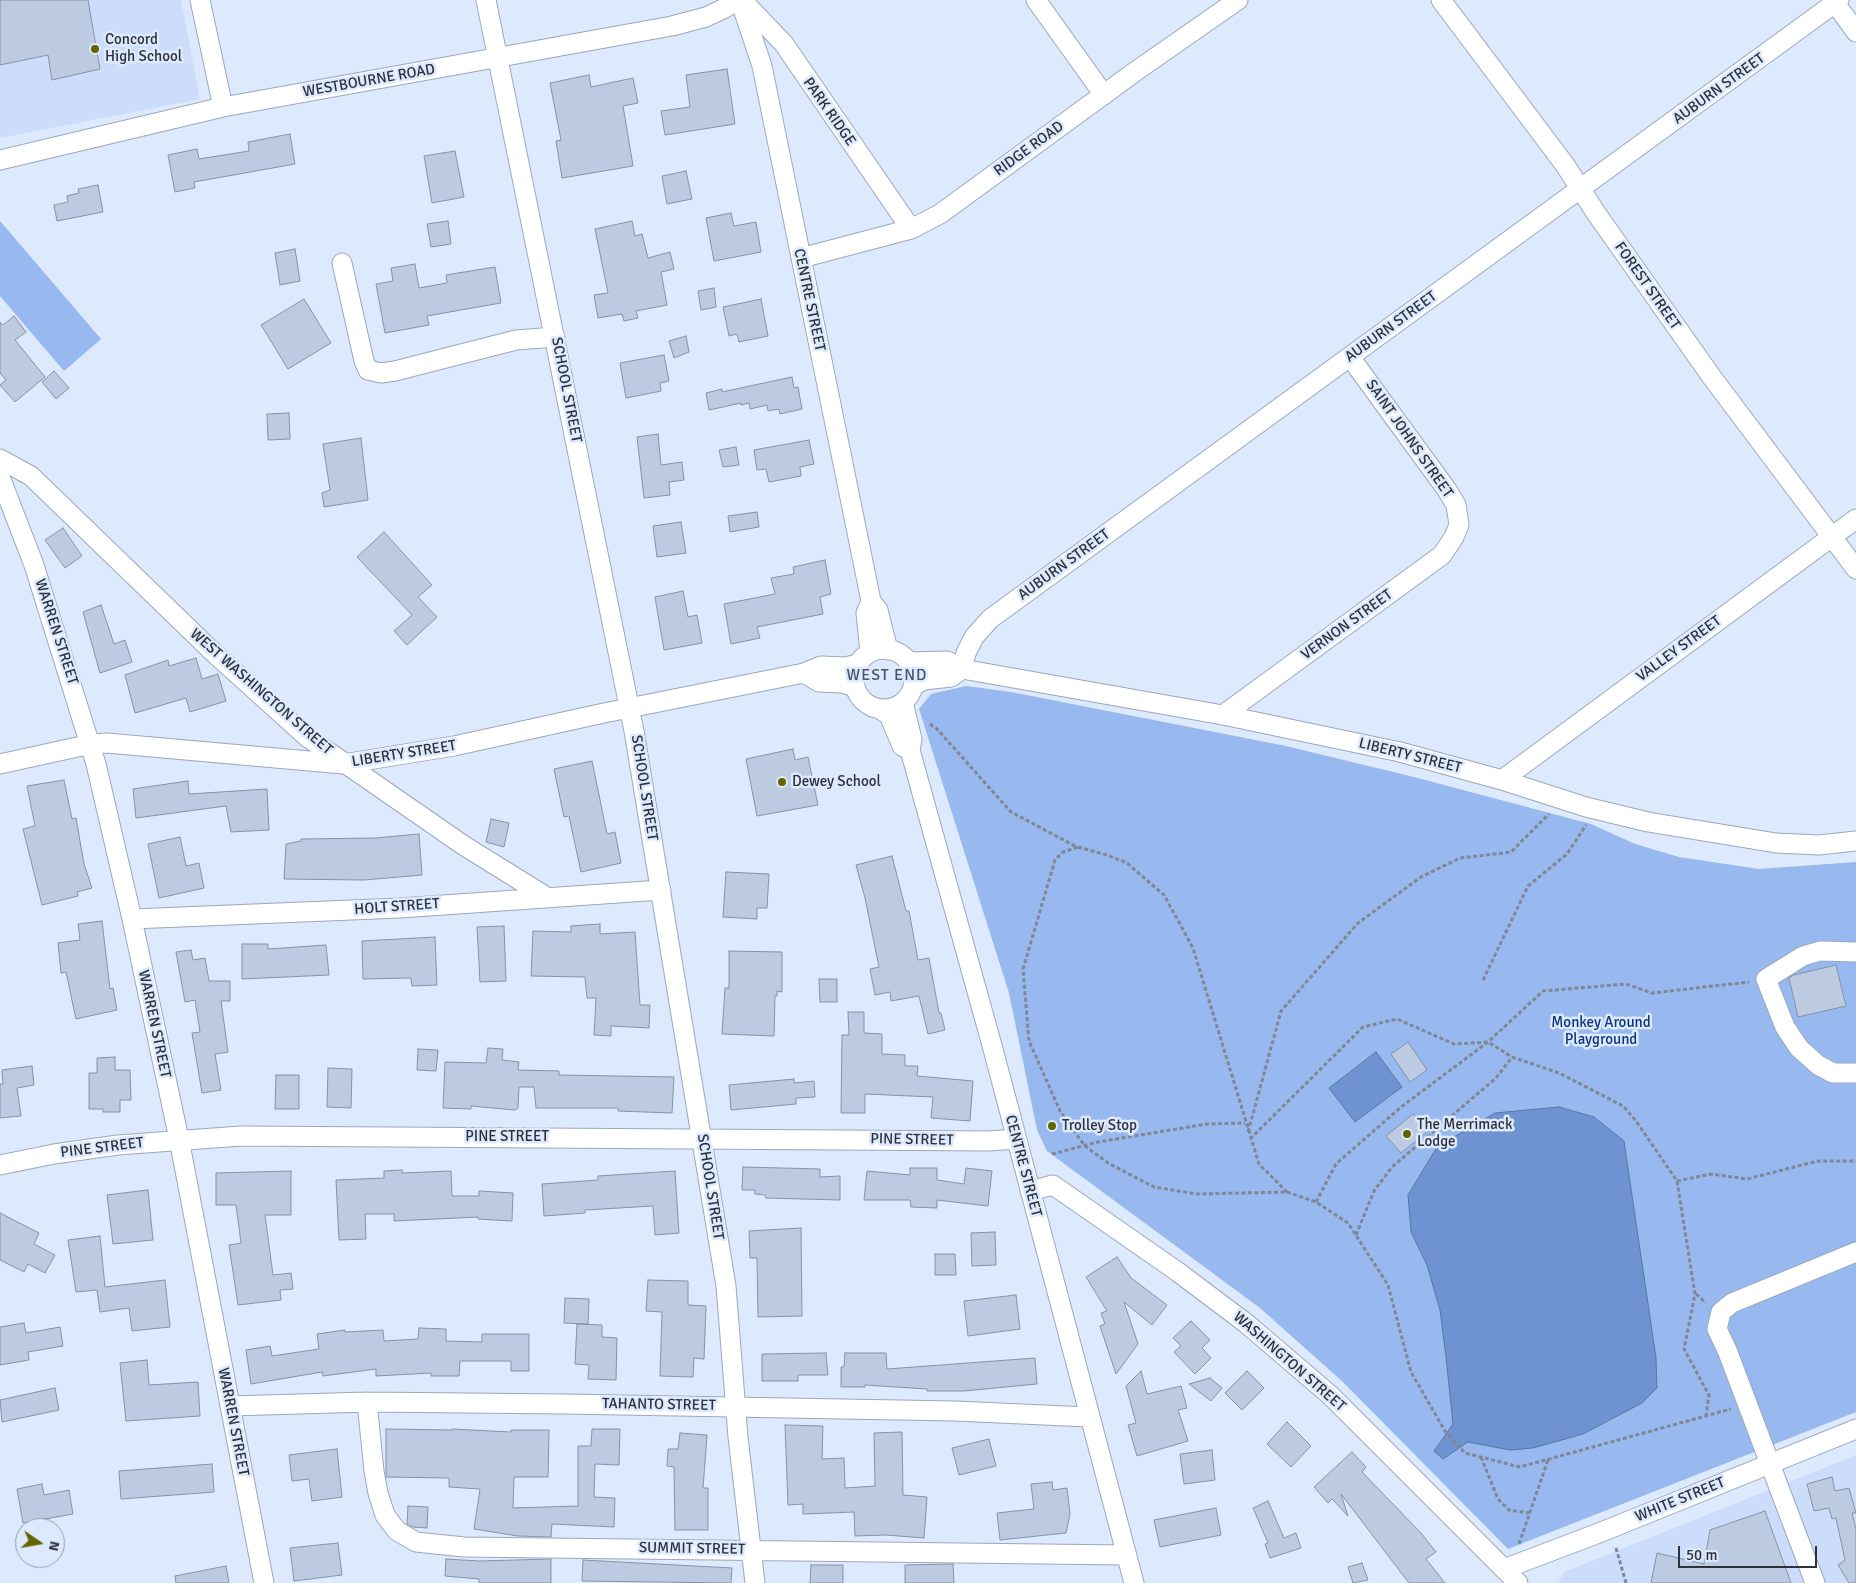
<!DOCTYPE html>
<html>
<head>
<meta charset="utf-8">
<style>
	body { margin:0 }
	#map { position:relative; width:1856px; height:1583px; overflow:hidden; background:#dde9fc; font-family:Signika,sans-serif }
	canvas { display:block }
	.north { position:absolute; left:15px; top:1518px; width:50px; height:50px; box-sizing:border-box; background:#dde9fc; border:1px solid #969fae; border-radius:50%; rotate:102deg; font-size:14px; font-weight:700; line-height:20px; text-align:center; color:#2c313a }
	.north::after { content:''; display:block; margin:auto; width:18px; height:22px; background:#656500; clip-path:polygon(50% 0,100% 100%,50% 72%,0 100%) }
	.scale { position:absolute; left:1678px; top:1546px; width:139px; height:22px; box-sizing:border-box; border:2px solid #2c313a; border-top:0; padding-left:6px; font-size:15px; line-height:18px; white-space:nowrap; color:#2c313a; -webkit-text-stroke:4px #dde9fc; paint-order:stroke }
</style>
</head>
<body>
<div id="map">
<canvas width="1856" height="1583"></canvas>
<div class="north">N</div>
<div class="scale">50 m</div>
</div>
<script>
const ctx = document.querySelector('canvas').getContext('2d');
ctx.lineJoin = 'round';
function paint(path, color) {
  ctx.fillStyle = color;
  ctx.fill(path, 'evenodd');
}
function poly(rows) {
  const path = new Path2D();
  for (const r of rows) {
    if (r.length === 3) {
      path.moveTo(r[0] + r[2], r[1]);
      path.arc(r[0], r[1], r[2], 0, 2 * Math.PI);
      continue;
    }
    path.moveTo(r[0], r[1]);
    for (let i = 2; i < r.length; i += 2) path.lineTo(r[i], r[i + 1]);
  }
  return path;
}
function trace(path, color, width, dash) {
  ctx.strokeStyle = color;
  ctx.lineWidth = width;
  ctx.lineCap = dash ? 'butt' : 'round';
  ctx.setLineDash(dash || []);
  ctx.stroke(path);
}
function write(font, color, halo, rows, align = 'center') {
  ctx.font = font + ' Signika,sans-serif';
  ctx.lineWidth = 5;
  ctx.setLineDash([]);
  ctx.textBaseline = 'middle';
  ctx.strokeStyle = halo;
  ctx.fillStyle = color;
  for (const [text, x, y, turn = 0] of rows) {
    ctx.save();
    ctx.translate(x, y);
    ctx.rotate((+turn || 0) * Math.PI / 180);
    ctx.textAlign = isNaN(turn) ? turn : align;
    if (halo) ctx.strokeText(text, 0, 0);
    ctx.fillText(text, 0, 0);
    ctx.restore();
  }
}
paint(poly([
	[0,0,181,0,200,99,0,138],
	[1856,1455,1856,1583,1558,1583,1564,1572]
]), '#cbddfa');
paint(poly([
	[0,221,101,339,64,371,0,296],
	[966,686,1011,692,1286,746,1414,777,1591,824,1635,844,1679,857,1759,869,1856,862,1856,1412,1508,1549,1343,1382,1260,1308,1047,1151,1037,1130,1009,993,919,709,931,694]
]), '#98b9ef');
const water = poly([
	[1376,1052,1402,1087,1355,1122,1329,1088,1376,1052],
	[1559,1107,1594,1117,1624,1141,1656,1358,1657,1388,1642,1403,1583,1434,1533,1448,1510,1450,1468,1442,1443,1459,1434,1451,1453,1424,1446,1357,1440,1310,1427,1265,1411,1232,1408,1195,1437,1147,1495,1113,1559,1107]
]);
paint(water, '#6e93d0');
trace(water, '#5a76a3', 1);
const building = poly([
	[0,0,88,0,100,69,52,80,48,55,0,65,0,0],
	[727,69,735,124,665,135,661,111,690,107,686,75,727,69],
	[589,75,591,87,633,78,638,103,623,106,633,166,562,178,556,141,561,140,550,83,589,75],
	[290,134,295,164,194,182,195,188,175,192,168,155,197,149,199,159,249,151,248,142,290,134],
	[455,151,464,197,432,203,424,156,455,151],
	[686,171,692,199,667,204,662,176,686,171],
	[98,185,103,212,57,221,54,205,68,202,67,196,79,193,78,189,98,185],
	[731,213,734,226,756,222,761,252,714,261,706,218,731,213],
	[448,221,451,244,431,247,427,224,448,221],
	[632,221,635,236,642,234,648,258,670,252,674,269,661,272,667,305,636,311,638,318,624,321,622,314,598,318,594,295,608,293,595,229,632,221],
	[295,249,300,281,280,285,275,253,295,249],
	[415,264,419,288,447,283,446,275,495,267,501,303,427,316,429,325,385,333,376,284,393,281,391,268,415,264],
	[714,288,716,307,701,310,698,291,714,288],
	[304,299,331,343,288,369,261,325,304,299],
	[761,299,768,336,739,342,737,334,729,336,723,307,761,299],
	[14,316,26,332,15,340,45,377,15,402,0,385,6,380,0,373,0,322,3,325,14,316],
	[686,336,689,352,674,358,669,341,686,336],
	[664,355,669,381,660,383,661,391,626,398,620,363,664,355],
	[54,371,69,388,56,399,42,382,54,371],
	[792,377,794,388,798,387,802,409,780,414,779,409,768,411,767,405,750,409,749,403,741,405,741,403,709,410,706,393,722,389,722,392,792,377],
	[289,413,290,439,268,440,267,414,289,413],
	[658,434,661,465,682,462,684,480,669,482,670,495,644,498,637,437,658,434],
	[361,438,368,500,324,507,322,493,330,490,323,444,361,438],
	[809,440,814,464,800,467,801,476,769,482,766,469,757,470,754,450,809,440],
	[736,447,739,465,723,467,719,450,736,447],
	[757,512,759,527,730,532,728,516,757,512],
	[681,522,686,553,657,557,653,526,681,522],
	[63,528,82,556,65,568,45,540,63,528],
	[384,532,432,585,418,597,437,617,407,645,394,631,412,615,357,557,384,532],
	[825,560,831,594,820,597,823,614,757,627,760,638,731,644,724,604,775,594,771,578,794,574,793,567,825,560],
	[683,591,688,617,697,615,702,643,664,650,655,597,683,591],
	[101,605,114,644,125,640,132,662,100,673,83,612,101,605],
	[196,658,202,679,218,674,226,701,190,712,186,698,135,713,125,675,168,660,169,666,196,658],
	[793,749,795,760,808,757,818,805,757,816,746,759,793,749],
	[592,761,607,834,615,832,621,863,581,872,569,816,564,817,554,769,592,761],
	[64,780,72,819,76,818,84,864,92,888,77,892,78,896,42,905,23,829,35,826,27,786,64,780],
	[188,781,189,794,267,789,269,830,231,832,226,806,136,818,133,789,188,781],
	[491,819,509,823,504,847,486,842,491,819],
	[419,834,422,875,364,880,284,879,286,844,301,841,301,839,376,838,419,834],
	[180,837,186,866,199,863,204,888,159,898,148,844,180,837],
	[892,856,906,911,909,911,918,960,929,958,939,1013,941,1013,945,1030,928,1034,919,996,891,1001,890,992,875,995,870,969,879,967,865,898,856,865,892,856],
	[726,872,769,874,767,908,757,908,757,919,723,917,726,872],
	[102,921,110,989,113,988,117,1010,76,1019,66,972,61,973,58,943,80,940,78,924,102,921],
	[600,924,600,934,635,932,640,1005,650,1005,649,1028,611,1026,611,1036,594,1035,596,998,587,998,585,977,531,976,533,931,571,932,571,926,600,924],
	[504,926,506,981,480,982,477,927,504,926],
	[435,937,437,985,412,986,411,978,363,979,362,941,435,937],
	[242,944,268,944,268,949,326,945,329,975,242,979,242,944],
	[191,950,193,960,205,958,209,981,230,981,230,1001,221,1001,228,1052,215,1054,221,1090,202,1093,192,1033,200,1032,195,1000,185,1002,176,952,191,950],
	[729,951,782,952,782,992,777,991,777,996,775,996,774,1036,722,1034,725,988,729,988,729,951],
	[1836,965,1846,1006,1798,1017,1789,978,1794,975,1836,965],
	[819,979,837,979,837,1002,820,1002,819,979],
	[848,1012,864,1012,864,1033,882,1034,882,1054,905,1055,905,1066,918,1066,917,1076,973,1081,970,1121,931,1118,933,1097,865,1094,865,1113,841,1113,842,1035,849,1035,848,1012],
	[1408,1042,1427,1070,1410,1082,1391,1054,1408,1042],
	[488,1048,503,1049,502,1060,519,1062,518,1070,559,1071,559,1075,674,1077,672,1113,618,1111,618,1108,536,1108,534,1087,519,1087,518,1108,515,1110,471,1106,471,1109,443,1108,445,1062,486,1063,488,1048],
	[418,1049,438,1050,436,1071,417,1070,418,1049],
	[115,1057,115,1070,130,1070,131,1100,120,1100,120,1112,103,1112,103,1109,89,1109,89,1073,97,1073,97,1058,115,1057],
	[32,1066,34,1085,17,1088,21,1116,0,1118,0,1084,3,1084,2,1070,32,1066],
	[328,1068,352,1069,351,1108,327,1107,328,1068],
	[276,1075,299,1075,299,1109,275,1109,276,1075],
	[794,1079,794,1083,814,1081,815,1097,796,1098,796,1104,731,1110,729,1085,794,1079],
	[1413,1114,1428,1131,1401,1153,1386,1136,1413,1114],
	[743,1167,820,1169,820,1177,840,1176,840,1200,766,1198,765,1195,755,1194,755,1190,742,1190,743,1167],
	[910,1168,937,1168,937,1180,964,1184,966,1168,992,1171,988,1206,937,1200,937,1208,911,1207,910,1200,864,1200,867,1171,910,1175,910,1168],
	[402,1170,402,1173,451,1171,452,1196,479,1196,479,1191,513,1193,512,1221,478,1219,478,1217,394,1221,394,1214,365,1214,366,1239,339,1240,336,1180,384,1178,384,1171,402,1170],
	[291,1171,291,1215,265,1215,273,1275,291,1273,293,1289,280,1290,281,1300,238,1305,229,1245,241,1243,236,1205,216,1205,216,1173,291,1171],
	[675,1171,679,1233,655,1235,653,1206,585,1210,585,1213,544,1216,542,1184,598,1180,598,1176,675,1171],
	[148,1190,153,1240,113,1244,107,1195,148,1190],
	[0,1213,39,1233,34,1244,55,1255,45,1273,28,1264,24,1272,0,1260,0,1213],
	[801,1228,802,1316,758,1317,757,1258,750,1258,749,1231,801,1228],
	[995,1232,996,1265,972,1266,971,1233,995,1232],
	[100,1236,105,1287,165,1280,170,1327,132,1331,129,1308,100,1312,97,1290,76,1292,68,1240,100,1236],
	[935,1254,955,1254,956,1275,935,1275,935,1254],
	[1117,1257,1131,1278,1167,1305,1152,1325,1124,1302,1138,1344,1116,1374,1100,1326,1105,1324,1101,1313,1107,1311,1086,1277,1117,1257],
	[648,1280,688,1281,688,1305,706,1306,704,1359,694,1358,693,1377,660,1376,662,1312,646,1311,648,1280],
	[1016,1295,1020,1329,968,1336,964,1301,1016,1295],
	[565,1298,589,1299,588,1324,564,1323,565,1298],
	[1191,1321,1210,1340,1202,1348,1211,1358,1195,1374,1174,1352,1181,1346,1173,1338,1191,1321],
	[24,1323,26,1333,60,1327,63,1346,28,1352,29,1360,0,1365,0,1327,24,1323],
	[577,1324,602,1325,602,1337,617,1338,616,1380,588,1379,589,1365,575,1364,577,1324],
	[419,1328,446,1329,446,1341,482,1342,482,1334,529,1334,529,1371,511,1371,511,1361,460,1361,459,1376,431,1376,431,1373,376,1376,376,1369,323,1376,322,1372,251,1384,246,1350,270,1346,272,1356,319,1349,317,1334,345,1330,345,1332,383,1330,384,1341,418,1339,419,1328],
	[826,1353,828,1375,798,1375,798,1381,762,1381,762,1354,826,1353],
	[845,1353,886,1353,887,1369,1035,1358,1037,1384,964,1391,927,1391,927,1389,865,1385,865,1387,841,1387,841,1367,844,1367,845,1353],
	[147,1360,149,1385,198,1382,200,1416,126,1421,120,1363,147,1360],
	[1141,1371,1147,1394,1181,1386,1187,1408,1178,1410,1188,1441,1137,1456,1128,1425,1136,1423,1126,1386,1141,1371],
	[1247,1371,1264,1388,1242,1410,1225,1393,1247,1371],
	[1210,1378,1222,1388,1211,1401,1189,1384,1210,1378],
	[55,1388,59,1410,2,1422,0,1400,55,1388],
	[1287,1422,1311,1446,1291,1467,1267,1444,1287,1422],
	[785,1425,823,1426,822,1459,844,1458,845,1488,875,1486,874,1433,902,1432,903,1495,927,1497,924,1538,886,1535,855,1536,854,1512,803,1514,803,1504,788,1505,785,1425],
	[386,1429,452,1430,452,1429,511,1432,511,1430,549,1430,548,1477,514,1477,513,1508,578,1506,578,1446,591,1446,592,1429,620,1429,619,1465,595,1464,594,1497,615,1498,614,1527,552,1524,551,1537,518,1536,474,1529,480,1489,449,1487,449,1478,386,1477,386,1429],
	[680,1433,707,1435,703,1488,708,1488,708,1530,675,1530,674,1467,667,1466,668,1449,678,1449,680,1433],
	[989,1439,996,1466,959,1475,952,1448,989,1439],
	[337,1449,342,1497,312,1501,309,1479,292,1481,289,1455,337,1449],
	[1212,1450,1215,1480,1184,1484,1180,1454,1212,1450],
	[1352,1452,1366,1467,1362,1472,1421,1533,1436,1552,1426,1559,1445,1583,1409,1583,1341,1494,1348,1516,1332,1499,1328,1503,1314,1487,1352,1452],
	[212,1464,214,1492,121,1499,119,1471,212,1464],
	[1832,1477,1835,1491,1849,1488,1856,1513,1852,1513,1856,1529,1856,1583,1849,1583,1838,1565,1845,1560,1836,1518,1832,1519,1829,1508,1814,1511,1807,1484,1832,1477],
	[1052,1482,1053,1490,1067,1488,1070,1514,1066,1533,1000,1540,997,1513,1034,1509,1031,1484,1052,1482],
	[42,1484,44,1495,69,1490,73,1514,23,1523,17,1489,42,1484],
	[1268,1501,1284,1538,1296,1533,1301,1548,1270,1558,1265,1544,1268,1543,1253,1508,1268,1501],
	[408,1506,428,1507,427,1528,413,1527,407,1524,408,1506],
	[1216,1508,1221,1535,1160,1547,1154,1520,1216,1508],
	[1765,1511,1791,1583,1651,1583,1657,1553,1704,1564,1710,1530,1765,1511],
	[338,1543,342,1575,294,1581,290,1548,338,1543],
	[446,1559,479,1561,551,1559,551,1583,479,1583,479,1579,445,1576,446,1559],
	[583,1560,732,1568,731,1583,582,1581,583,1560],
	[1362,1563,1368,1580,1353,1583,1348,1567,1362,1563],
	[953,1564,954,1583,905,1583,905,1565,953,1564],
	[811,1565,843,1565,843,1583,810,1583,811,1565],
	[226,1566,229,1583,176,1583,175,1576,226,1566]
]);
paint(building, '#bdcbe2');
trace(building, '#8592a7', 1);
const minor = poly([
	[200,0,223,107],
	[486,0,634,731,726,1286,738,1437,755,1583],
	[740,0,762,66,871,601,878,610,888,650],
	[1036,0,1104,95],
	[1441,0,1565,165,1596,213,1711,376,1856,569],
	[743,1,784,44,911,229],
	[1835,3,1856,32],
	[0,160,223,107,672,26,706,17,725,8,736,0],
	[801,258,911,229,940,214,1136,71,1238,0],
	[342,263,364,361,368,370,381,373,395,371,516,340,555,337],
	[0,459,31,476,215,654,307,737,463,845,545,896],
	[0,477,34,565,96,764,132,919,179,1139,264,1583],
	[870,604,866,613,870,652],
	[884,679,30],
	[908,662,947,661,962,669,1223,715,1400,752,1502,780,1586,807,1648,822,1776,843,1819,845,1856,841],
	[962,669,966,653,974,637,990,619,1839,0],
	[804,673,819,682,842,683,855,687],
	[913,686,924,680,951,677,962,669],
	[903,702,912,739,910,750,993,1049,1134,1583],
	[880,709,889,715,902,746,910,750],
	[1223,715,1442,555,1454,537,1459,525,1456,505,1447,490,1350,357],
	[0,764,91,744,107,743,343,764,454,746,604,713,804,673,821,666,845,667,858,664],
	[1502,780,1856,519],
	[132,919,400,908,661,890],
	[1856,952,1820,951,1803,956,1766,979,1785,1027,1799,1048,1818,1065,1833,1073,1856,1073],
	[0,1165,54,1154,118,1145,241,1136,989,1141,1016,1139],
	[1030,1191,1053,1185,1178,1272,1247,1324,1330,1395,1518,1583],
	[367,1402,374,1471,378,1493,385,1515,397,1531,416,1542,464,1547,1125,1555],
	[230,1406,367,1402,565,1404,955,1411,1088,1417],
	[1504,1569,1604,1531,1856,1429],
	[1815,1583,1727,1350,1717,1329,1721,1312,1732,1303,1856,1252]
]);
trace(minor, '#9aa8be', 21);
trace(poly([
	[930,724,937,729,1011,812,1077,847],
	[1078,847,1107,855,1127,863,1164,895,1193,948,1259,1164,1287,1192,1197,1194,1154,1187,1108,1163,1085,1146,1060,1111,1029,1041,1023,969,1055,860,1063,852,1078,847],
	[1483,980,1528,886,1567,854,1586,825],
	[1248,1132,1281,1011,1358,923,1421,877,1460,858,1511,852,1549,814],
	[1250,1139,1363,1027,1397,1019,1454,1044,1488,1042,1512,1057,1559,1073,1623,1106,1636,1121,1677,1181,1695,1294,1684,1349,1709,1395,1706,1416],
	[1052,1154,1098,1142,1207,1124,1245,1123],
	[1677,1181,1711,1174,1747,1179,1818,1161,1856,1161],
	[1287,1192,1316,1202,1348,1223,1388,1285,1411,1372,1445,1431,1465,1453,1520,1467,1731,1409],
	[1316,1202,1336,1164,1401,1107,1488,1042,1543,991,1626,984,1652,993,1749,982],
	[1356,1235,1374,1191,1392,1167,1496,1078,1512,1057],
	[1696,1294,1706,1303],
	[1481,1457,1498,1499,1509,1510,1529,1513],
	[1519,1544,1548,1460],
	[1616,1548,1626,1583]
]), '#7f8795', 3, [4, 2.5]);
trace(minor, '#fff', 19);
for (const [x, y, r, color] of [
	[95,49,5,"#656500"],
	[782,782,5,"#656500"],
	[1052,1126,5,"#656500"],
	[1407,1134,5,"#656500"]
]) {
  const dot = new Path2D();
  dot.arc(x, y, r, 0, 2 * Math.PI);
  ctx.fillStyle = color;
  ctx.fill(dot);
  trace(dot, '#dde9fc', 2);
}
write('15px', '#2c313a', '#dde9fc', [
	["Concord",105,40],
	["High School",105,57],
	["Dewey School",792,782],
	["The Merrimack",1417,1125],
	["Lodge",1417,1142],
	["Trolley Stop",1062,1126]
], 'left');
write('15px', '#2c313a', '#dde9fc', [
	["WESTBOURNE ROAD",369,81,-10],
	["AUBURN STREET",1719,89,-36],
	["PARK RIDGE",829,112,55],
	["RIDGE ROAD",1029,149,-36],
	["FOREST STREET",1647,286,55],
	["CENTRE STREET",809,300,78],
	["AUBURN STREET",1391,327,-36],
	["SCHOOL STREET",566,390,79],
	["SAINT JOHNS STREET",1409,439,55],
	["AUBURN STREET",1064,565,-36],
	["VERNON STREET",1347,625,-36],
	["WARREN STREET",56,632,72],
	["VALLEY STREET",1679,649,-36],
	["WEST WASHINGTON STREET",261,692,41],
	["LIBERTY STREET",404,754,-9],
	["LIBERTY STREET",1410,756,14],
	["SCHOOL STREET",644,788,81],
	["HOLT STREET",397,907,-4],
	["WARREN STREET",154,1024,78],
	["PINE STREET",507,1137],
	["PINE STREET",912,1140,1],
	["PINE STREET",102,1148,-7],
	["CENTRE STREET",1023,1166,75],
	["SCHOOL STREET",710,1187,81],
	["WASHINGTON STREET",1289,1362,41],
	["TAHANTO STREET",659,1405,1],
	["WARREN STREET",233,1422,79],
	["WHITE STREET",1680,1500,-22],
	["SUMMIT STREET",692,1549,1]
]);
write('15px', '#09357d', '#dde9fc', [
	["Monkey Around",1601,1023],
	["Playground",1601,1040]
]);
ctx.letterSpacing = '1px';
write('16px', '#485467', '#dde9fc', [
	["WEST END",887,676]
]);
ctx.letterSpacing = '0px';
</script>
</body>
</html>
